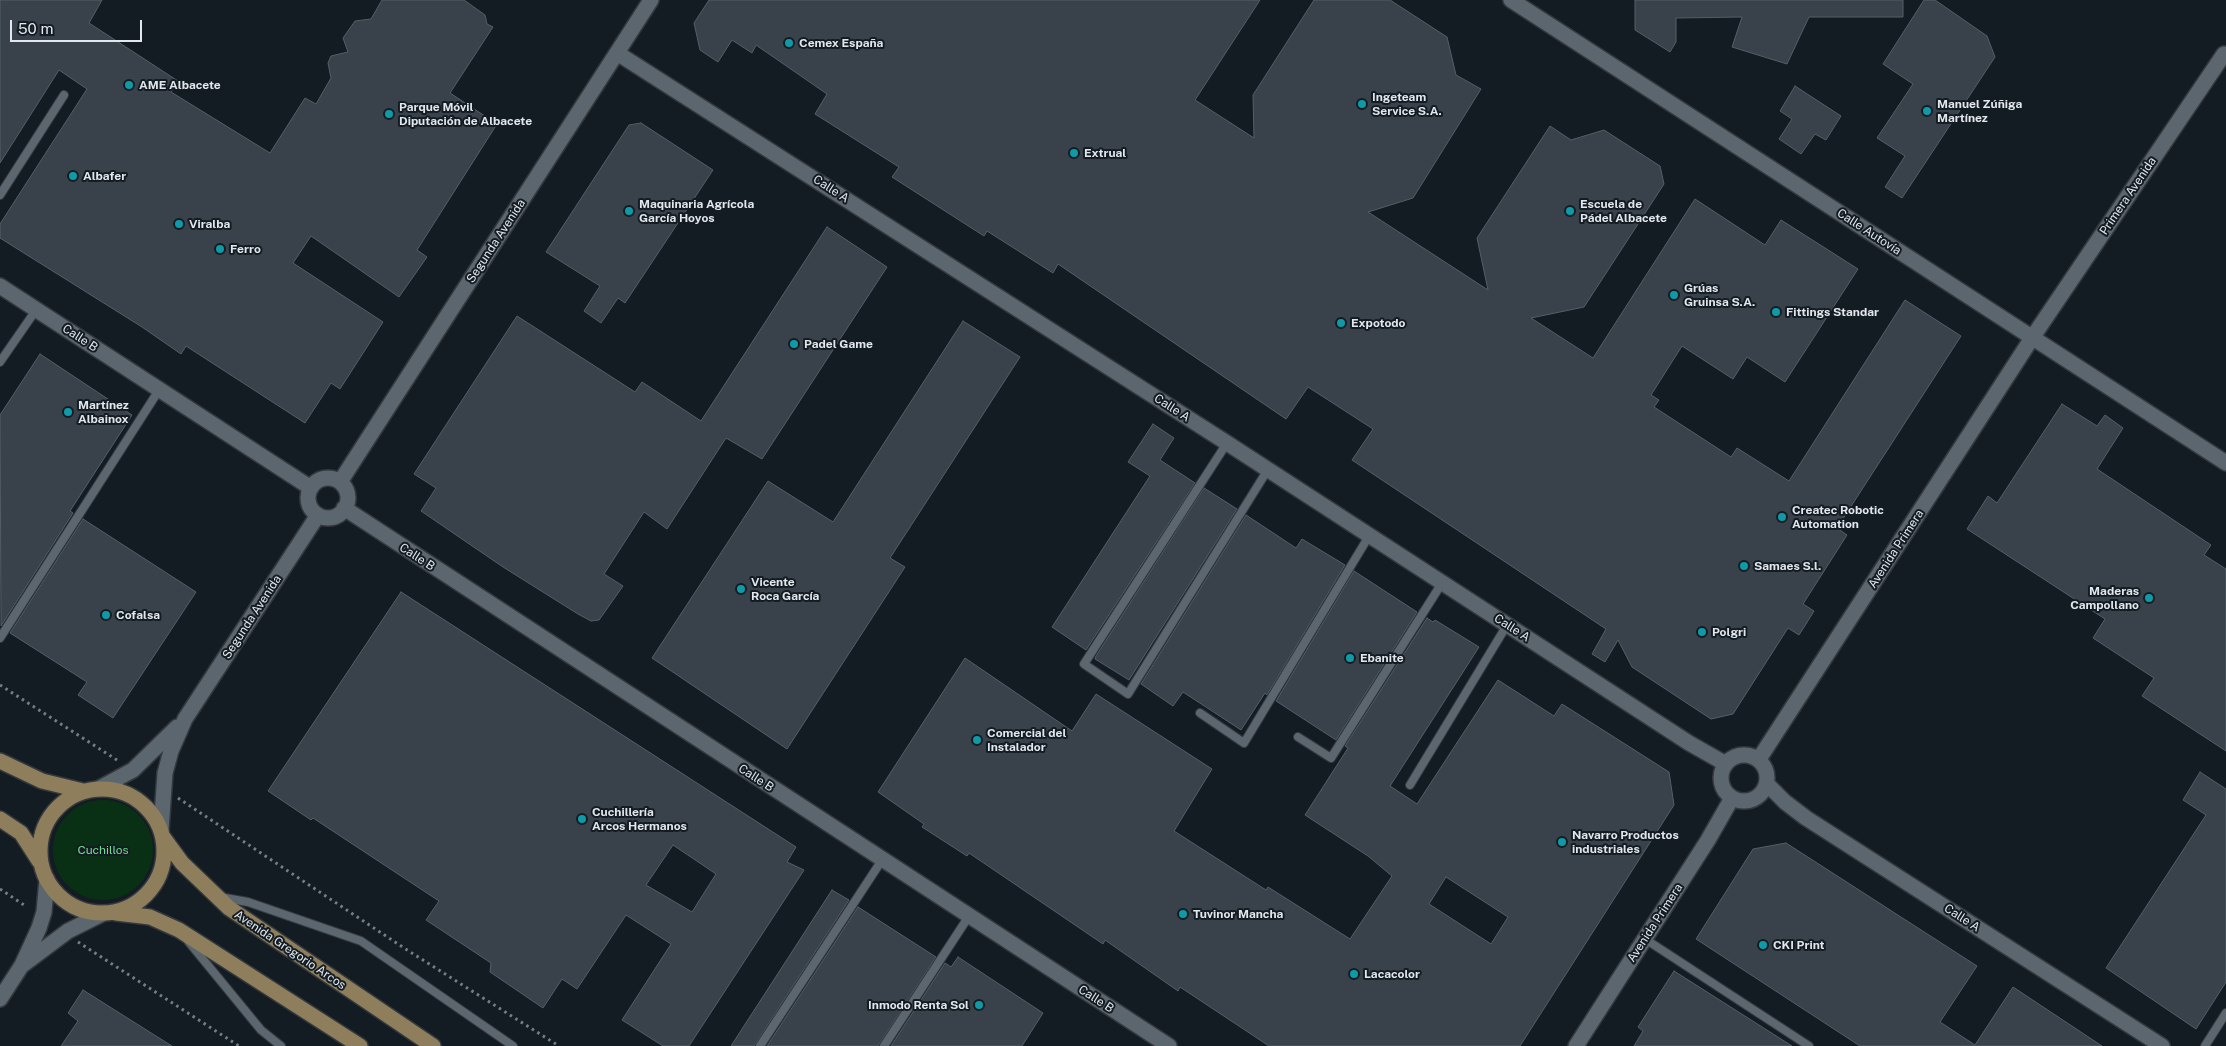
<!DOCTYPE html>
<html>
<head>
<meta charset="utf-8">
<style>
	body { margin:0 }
	#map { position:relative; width:2226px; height:1046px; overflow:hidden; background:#141c23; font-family:"Public Sans",sans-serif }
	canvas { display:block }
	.scale { position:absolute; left:10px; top:20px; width:132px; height:22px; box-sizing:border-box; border:2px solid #e1e7ec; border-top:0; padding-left:6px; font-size:15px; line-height:18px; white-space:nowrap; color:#e1e7ec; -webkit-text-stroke:4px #141c23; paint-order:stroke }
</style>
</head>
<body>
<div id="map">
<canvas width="2226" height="1046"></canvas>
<div class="scale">50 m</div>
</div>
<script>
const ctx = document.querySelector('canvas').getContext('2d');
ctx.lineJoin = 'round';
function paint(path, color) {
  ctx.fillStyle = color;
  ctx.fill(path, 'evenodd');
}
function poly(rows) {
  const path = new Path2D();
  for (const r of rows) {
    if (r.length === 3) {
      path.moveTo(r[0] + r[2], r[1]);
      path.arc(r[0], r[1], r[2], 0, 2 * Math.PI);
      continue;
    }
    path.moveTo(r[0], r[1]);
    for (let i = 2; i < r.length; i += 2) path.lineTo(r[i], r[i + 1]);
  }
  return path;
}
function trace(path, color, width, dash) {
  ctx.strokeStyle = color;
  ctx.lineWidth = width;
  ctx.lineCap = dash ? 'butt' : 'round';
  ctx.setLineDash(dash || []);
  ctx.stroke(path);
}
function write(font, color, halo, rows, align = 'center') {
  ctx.font = font + ' "Public Sans",sans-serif';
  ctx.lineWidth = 4;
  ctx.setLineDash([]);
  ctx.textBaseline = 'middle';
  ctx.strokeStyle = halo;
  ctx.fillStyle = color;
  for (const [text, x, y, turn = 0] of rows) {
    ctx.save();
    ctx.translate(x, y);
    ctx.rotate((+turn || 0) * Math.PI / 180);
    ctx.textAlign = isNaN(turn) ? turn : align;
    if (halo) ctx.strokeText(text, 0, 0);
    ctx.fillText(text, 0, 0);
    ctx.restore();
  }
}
paint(poly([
	[103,850,50]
]), '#093014');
const building = poly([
	[0,0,102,0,89,23,178,81,171,92,270,153,305,98,316,104,331,78,328,63,331,56,348,52,343,38,355,21,371,19,382,0,464,0,485,15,487,24,493,27,450,93,497,124,417,250,427,257,399,297,311,236,293,263,383,322,340,389,331,383,305,423,186,346,181,354,142,327,0,238,0,224,87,89,59,70,0,163,0,0],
	[709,0,1260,0,1195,100,1254,138,1253,95,1314,0,1390,0,1447,37,1456,75,1481,89,1413,198,1368,212,1488,290,1477,238,1550,126,1571,140,1604,130,1660,166,1664,184,1584,307,1531,318,1593,358,1695,199,1765,245,1781,220,1858,269,1785,382,1747,357,1733,379,1682,346,1651,395,1659,400,1654,407,1731,457,1737,448,1789,481,1905,300,1961,336,1837,528,1847,535,1803,604,1814,611,1806,624,1799,635,1788,628,1733,714,1711,719,1632,667,1618,640,1605,662,1592,654,1606,629,1352,460,1373,429,1308,387,1286,419,1058,264,1053,273,987,231,984,236,892,177,899,167,815,114,827,94,756,45,752,53,732,40,718,62,700,50,694,23,709,0],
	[1635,0,1903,0,1903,17,1809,17,1787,64,1732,47,1742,17,1676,18,1676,42,1670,52,1635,30,1635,0],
	[1924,0,1935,0,1987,36,1995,57,1902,198,1885,187,1905,156,1877,138,1913,84,1883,64,1924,0],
	[1795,86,1841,116,1826,140,1815,134,1801,154,1779,139,1792,119,1780,111,1795,86],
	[641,123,713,170,625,303,618,298,601,323,584,311,600,286,546,252,629,125,641,123],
	[827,227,887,267,762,459,726,438,667,529,644,512,604,574,623,586,599,620,591,621,578,614,503,567,421,511,436,488,414,474,517,316,635,392,642,382,701,421,827,227],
	[963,321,1020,357,890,558,905,567,787,749,652,658,768,481,833,522,963,321],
	[40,354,132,415,70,511,73,513,1,626,0,415,40,354],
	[2062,404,2097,426,2105,415,2123,428,2097,469,2211,545,2204,555,2226,569,2226,751,2142,696,2154,678,2093,638,2105,619,1967,529,1988,496,1997,503,2062,404],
	[1153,424,1174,438,1160,460,1195,483,1086,650,1052,627,1150,476,1128,462,1153,424],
	[1204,488,1237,509,1129,680,1095,659,1096,656,1204,488],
	[1246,515,1296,548,1302,539,1345,565,1267,695,1265,693,1241,730,1183,692,1173,706,1141,684,1246,515],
	[83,519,196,592,113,718,78,695,87,682,10,633,83,519],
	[1354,571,1417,612,1336,740,1276,701,1354,571],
	[401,592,796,847,787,862,804,870,689,1046,663,1046,622,1020,671,944,626,915,577,989,562,979,543,1008,490,972,491,963,426,920,439,901,313,818,311,820,268,791,401,592],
	[673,845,716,874,692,912,646,885,673,845],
	[1427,618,1433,622,1435,620,1479,647,1390,786,1417,804,1498,680,1554,716,1562,704,1669,772,1674,805,1520,1046,1269,1046,1180,987,1178,991,1105,940,1103,944,969,853,967,856,922,827,924,824,878,792,965,658,1072,731,1096,694,1212,769,1174,831,1266,890,1268,887,1350,939,1392,876,1368,856,1305,815,1348,748,1345,746,1427,618],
	[1446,877,1508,917,1491,944,1429,904,1446,877],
	[2200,772,2226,789,2226,982,2196,1029,2106,968,2206,815,2183,800,2200,772],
	[1786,843,1977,966,1940,1022,1975,1045,2013,987,2102,1046,1860,1046,1696,939,1753,849,1786,843],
	[832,890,849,900,754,1046,731,1046,832,890],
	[858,907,936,957,878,1046,767,1046,858,907],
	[958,957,1043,1013,1022,1046,891,1046,945,963,951,967,958,957],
	[1674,971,1792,1046,1634,1046,1643,1031,1638,1027,1674,971],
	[83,990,148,1031,172,1046,61,1046,78,1021,68,1013,83,990]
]);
paint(building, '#39424a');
trace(building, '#555e67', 1);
const lane = poly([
	[0,195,64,95],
	[0,362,36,310],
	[1227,443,1084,664,1128,694,1267,471],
	[0,638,159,390],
	[1200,713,1244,743,1369,536],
	[1298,737,1331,758,1442,583],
	[1410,785,1507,625],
	[220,897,248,902,361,941,513,1046],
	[1645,939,1809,1046],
	[188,941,261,1030,281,1046],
	[760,1046,882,860],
	[884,1046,969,916],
	[2205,1046,2226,1013]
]);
const street = poly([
	[1511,0,2226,463],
	[617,53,1227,443,1689,743,1726,764],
	[0,286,311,488],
	[328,498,20],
	[340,482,651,0],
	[344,508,1169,1046],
	[1744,778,23],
	[1759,759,2032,338,2224,54],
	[1767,784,1785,802,1806,818,2162,1046],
	[98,789,133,770,177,727],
	[161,830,165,773,171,751,185,719,318,515],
	[24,964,68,931,104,913],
	[0,999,22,965,39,928,44,912,47,879],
	[1576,1046,1708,840,1732,798]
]);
const primary = poly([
	[0,761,42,781,83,791],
	[102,851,62],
	[0,819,21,833,39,861],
	[163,837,182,863,229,908,433,1046],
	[116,913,150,917,179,930,360,1046]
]);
trace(lane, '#33383d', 10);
trace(street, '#33383d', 18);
trace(primary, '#33383d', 18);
trace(poly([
	[0,685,117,760],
	[178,798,404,948,559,1046],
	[0,889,27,907],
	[78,942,239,1046]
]), '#767d83', 3, [2.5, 4]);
trace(lane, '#5c666f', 8);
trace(street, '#5c666f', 15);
trace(primary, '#8e7e5b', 15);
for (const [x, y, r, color] of [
	[789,43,5,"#0f9aa8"],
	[129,85,5,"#0f9aa8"],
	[1362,104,5,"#0f9aa8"],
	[1927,111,5,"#0f9aa8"],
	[389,114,5,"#0f9aa8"],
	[1074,153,5,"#0f9aa8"],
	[73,176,5,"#0f9aa8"],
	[629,211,5,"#0f9aa8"],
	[1570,211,5,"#0f9aa8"],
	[179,224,5,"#0f9aa8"],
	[220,249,5,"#0f9aa8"],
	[1674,295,5,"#0f9aa8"],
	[1776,312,5,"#0f9aa8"],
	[1341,323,5,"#0f9aa8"],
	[794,344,5,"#0f9aa8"],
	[68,412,5,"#0f9aa8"],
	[1782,517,5,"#0f9aa8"],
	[1744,566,5,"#0f9aa8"],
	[741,589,5,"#0f9aa8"],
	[2149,598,5,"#0f9aa8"],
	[106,615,5,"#0f9aa8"],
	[1702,632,5,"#0f9aa8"],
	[1350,658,5,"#0f9aa8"],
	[977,740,5,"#0f9aa8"],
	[582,819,5,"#0f9aa8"],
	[1562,842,5,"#0f9aa8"],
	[1183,914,5,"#0f9aa8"],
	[1763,945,5,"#0f9aa8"],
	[1354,974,5,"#0f9aa8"],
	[979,1005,5,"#0f9aa8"]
]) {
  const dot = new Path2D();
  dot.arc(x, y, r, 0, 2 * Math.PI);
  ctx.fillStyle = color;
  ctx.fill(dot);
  trace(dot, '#141c23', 2);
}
write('bold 12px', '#e1e7ec', '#141c23', [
	["Cemex España",799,43],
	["AME Albacete",139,85],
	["Ingeteam",1372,97],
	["Service S.A.",1372,111],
	["Manuel Zúñiga",1937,104],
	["Martínez",1937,118],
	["Parque Móvil",399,107],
	["Diputación de Albacete",399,121],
	["Extrual",1084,153],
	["Albafer",83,176],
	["Maquinaria Agrícola",639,204],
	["García Hoyos",639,218],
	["Escuela de",1580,204],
	["Pádel Albacete",1580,218],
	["Viralba",189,224],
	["Ferro",230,249],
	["Grúas",1684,288],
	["Gruinsa S.A.",1684,302],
	["Fittings Standar",1786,312],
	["Expotodo",1351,323],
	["Padel Game",804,344],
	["Martínez",78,405],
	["Albainox",78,419],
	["Createc Robotic",1792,510],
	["Automation",1792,524],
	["Samaes S.l.",1754,566],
	["Vicente",751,582],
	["Roca García",751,596],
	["Maderas",2139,591,"right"],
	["Campollano",2139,605,"right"],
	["Cofalsa",116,615],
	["Polgri",1712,632],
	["Ebanite",1360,658],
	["Comercial del",987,733],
	["Instalador",987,747],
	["Cuchillería",592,812],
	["Arcos Hermanos",592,826],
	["Navarro Productos",1572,835],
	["industriales",1572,849],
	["Tuvinor Mancha",1193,914],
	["CKI Print",1773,945],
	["Lacacolor",1364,974],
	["Inmodo Renta Sol",969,1005,"right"]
], 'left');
write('12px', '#e1e7ec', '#141c23', [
	["Calle A",831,189,33],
	["Primera Avenida",2128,196,-56],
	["Calle Autovía",1869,232,33],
	["Segunda Avenida",496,241,-57],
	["Calle B",80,338,33],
	["Calle A",1172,408,33],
	["Avenida Primera",1896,549,-57],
	["Calle B",417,557,33],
	["Segunda Avenida",252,617,-57],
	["Calle A",1512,628,33],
	["Calle B",756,778,33],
	["Calle A",1962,918,33],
	["Avenida Primera",1655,923,-57],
	["Avenida Gregorio Arcos",290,950,34],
	["Calle B",1096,999,33]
]);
write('12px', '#72db8b', '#141c23', [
	["Cuchillos",103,850]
]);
</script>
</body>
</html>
